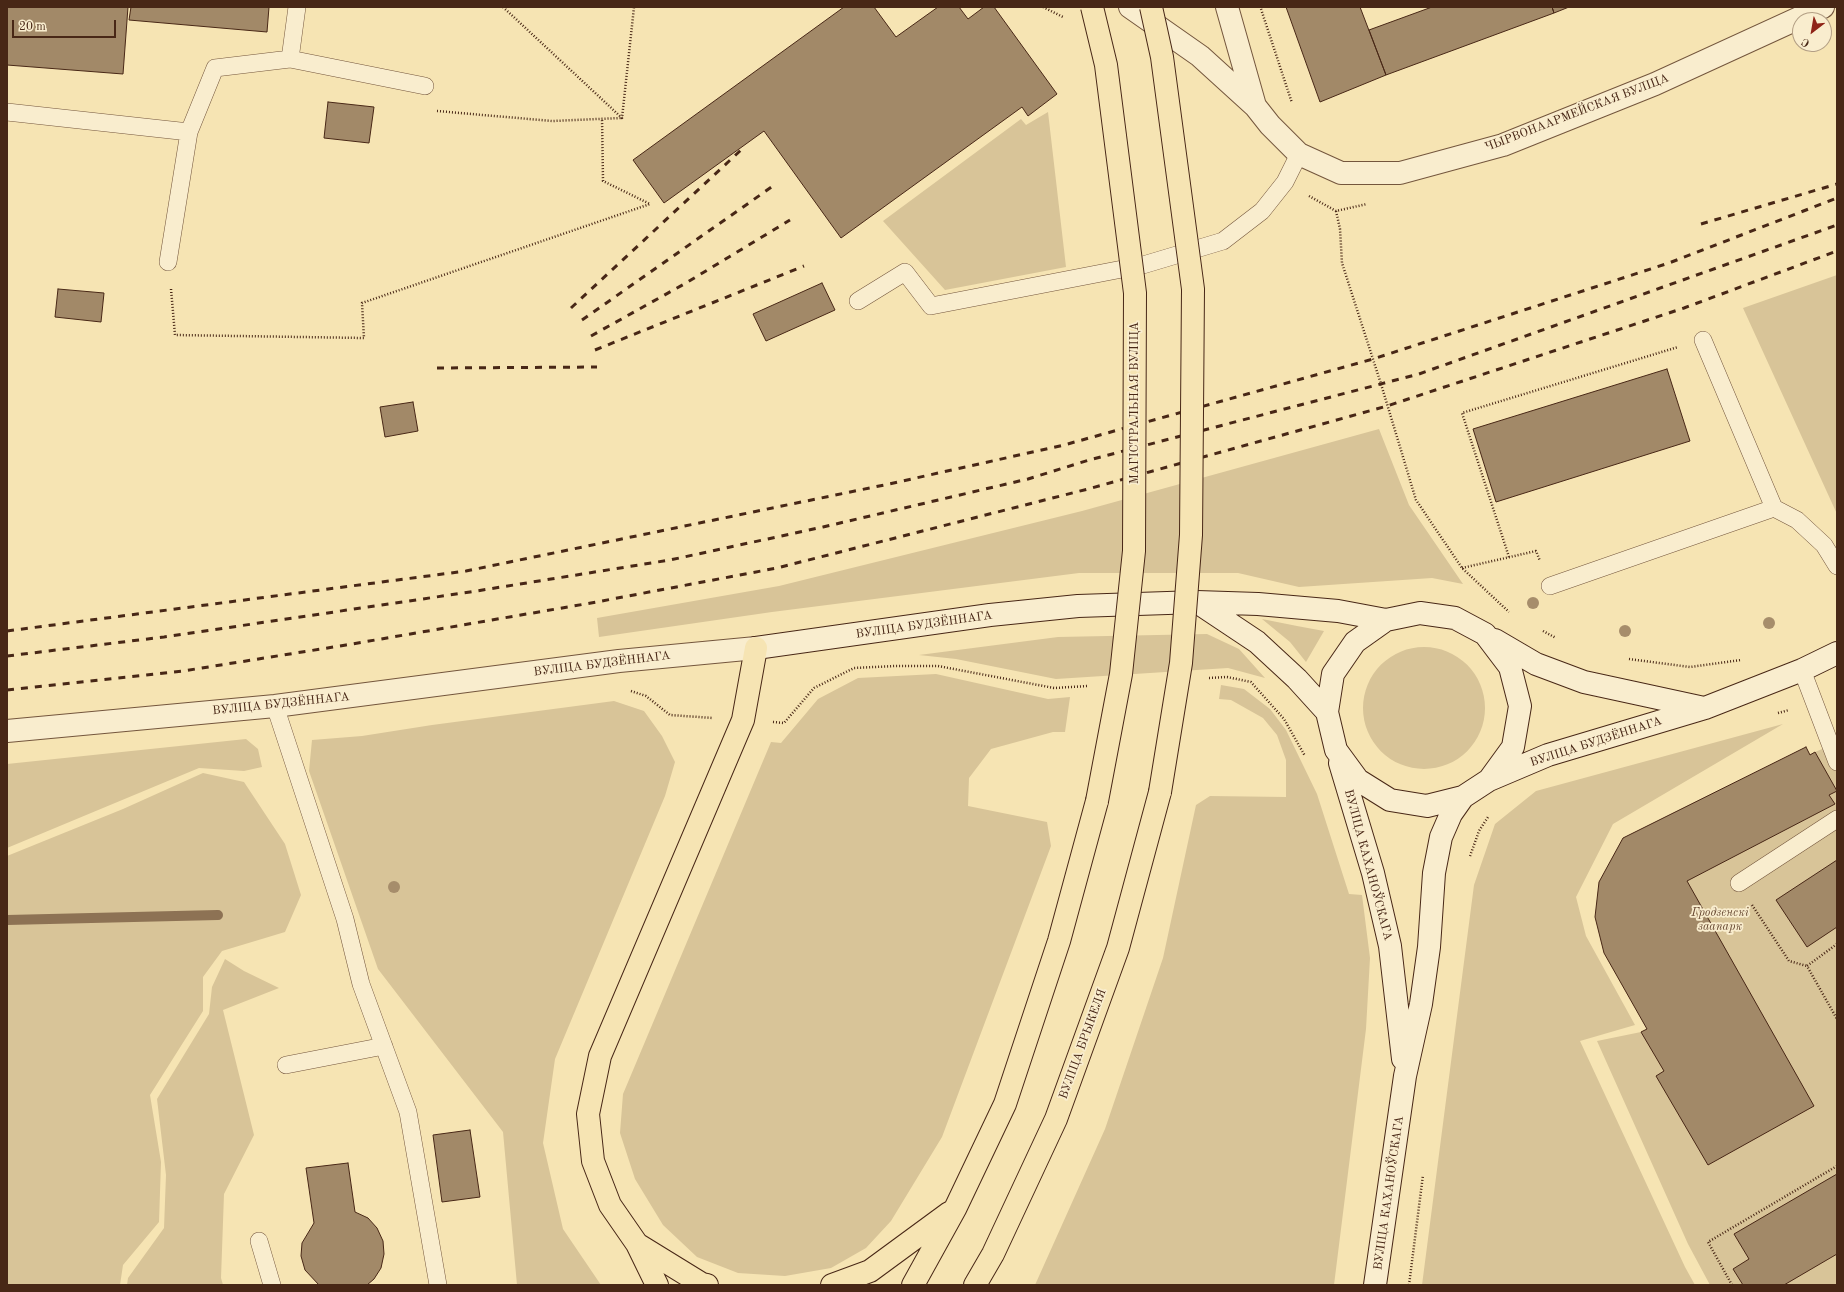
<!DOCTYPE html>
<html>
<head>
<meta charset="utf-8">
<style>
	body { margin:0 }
	#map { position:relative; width:1844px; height:1292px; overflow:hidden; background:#f6e4b3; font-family:"Old Standard TT",serif }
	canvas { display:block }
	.frame { position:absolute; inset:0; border:8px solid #482716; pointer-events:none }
	.north { position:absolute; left:1792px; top:12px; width:40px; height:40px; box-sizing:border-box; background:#f9edce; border:1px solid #b29e84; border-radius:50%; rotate:211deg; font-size:11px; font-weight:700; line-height:16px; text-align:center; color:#482716 }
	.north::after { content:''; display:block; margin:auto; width:14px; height:18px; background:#8f2418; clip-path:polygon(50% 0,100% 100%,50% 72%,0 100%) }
	.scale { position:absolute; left:12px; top:20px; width:104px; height:18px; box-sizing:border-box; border:2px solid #482716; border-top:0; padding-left:5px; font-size:12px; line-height:14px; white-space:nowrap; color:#482716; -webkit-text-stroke:3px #f9edce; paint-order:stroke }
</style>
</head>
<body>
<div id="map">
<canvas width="1844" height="1292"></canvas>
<div class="frame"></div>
<div class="north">С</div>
<div class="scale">20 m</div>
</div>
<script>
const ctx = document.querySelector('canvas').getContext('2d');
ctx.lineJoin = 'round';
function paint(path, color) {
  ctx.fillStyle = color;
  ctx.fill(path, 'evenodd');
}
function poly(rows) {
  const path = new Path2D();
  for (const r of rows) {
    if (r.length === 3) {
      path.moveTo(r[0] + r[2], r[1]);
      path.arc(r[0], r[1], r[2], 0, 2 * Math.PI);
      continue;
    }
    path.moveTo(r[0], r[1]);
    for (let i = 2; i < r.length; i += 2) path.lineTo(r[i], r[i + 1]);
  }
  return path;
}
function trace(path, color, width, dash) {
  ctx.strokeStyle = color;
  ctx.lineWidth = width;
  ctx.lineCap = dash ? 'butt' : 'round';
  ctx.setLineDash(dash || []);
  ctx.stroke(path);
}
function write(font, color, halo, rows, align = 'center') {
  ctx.font = font + ' "Old Standard TT",serif';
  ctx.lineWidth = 3.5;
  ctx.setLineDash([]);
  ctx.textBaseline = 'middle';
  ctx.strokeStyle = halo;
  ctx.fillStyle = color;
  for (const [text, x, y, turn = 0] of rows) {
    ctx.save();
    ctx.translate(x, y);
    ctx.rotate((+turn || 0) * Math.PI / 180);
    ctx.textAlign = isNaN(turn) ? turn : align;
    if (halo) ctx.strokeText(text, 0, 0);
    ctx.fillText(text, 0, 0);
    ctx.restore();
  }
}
paint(poly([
	[1048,112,1066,267,945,290,883,221,1021,119,1026,125],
	[1837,275,1837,514,1743,308],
	[1379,429,1409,505,1463,584,1432,578,1299,587,1238,573,1079,573,772,612,599,637,597,618,779,586,1082,511],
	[1262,619,1297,626,1324,631,1306,662,1290,642],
	[1207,634,1239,649,1265,678,1228,668,1056,679,956,659,919,655,1058,637],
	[1424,708,61],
	[936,674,1048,699,1070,697,1065,732,1053,732,991,749,969,778,968,806,1047,822,1051,846,942,1137,891,1221,866,1248,831,1268,785,1276,738,1273,697,1257,663,1225,635,1179,620,1133,623,1094,771,742,781,743,818,699,858,678],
	[1221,685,1244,689,1270,709,1286,730,1317,794,1349,894,1362,895,1370,958,1366,1029,1334,1285,1035,1285,1105,1129,1163,958,1196,805,1210,796,1286,797,1286,760,1277,735,1263,718,1231,700,1219,699],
	[614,701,644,711,662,736,675,762,665,796,555,1059,543,1143,563,1229,601,1285,517,1285,503,1132,378,969,309,771,312,740,362,736,432,725],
	[1783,724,1613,824,1576,897,1586,936,1635,1025,1580,1041,1685,1267,1695,1285,1422,1285,1474,885,1495,824,1536,791],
	[246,739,258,749,262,767,244,771,199,768,7,848,7,764],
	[1837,743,1837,1285,1710,1285,1688,1244,1597,1041,1641,1032,1647,1029,1604,953,1595,917,1599,882,1623,838,1806,747,1810,754],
	[203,773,244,782,285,844,301,895,285,932,222,951,203,977,203,1011,150,1095,161,1162,159,1222,123,1265,120,1285,7,1285,7,856,123,809],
	[225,959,244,971,279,988,223,1010,254,1135,224,1194,221,1278,223,1285,127,1285,128,1278,164,1228,166,1175,157,1099,209,1014,212,987]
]), '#d8c498');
trace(poly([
	[7,920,218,915]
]), '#8d7254', 10);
const building = poly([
	[7,7,128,7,123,74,7,65,7,7],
	[131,7,269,7,267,32,129,20,131,7],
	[844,7,874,7,896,37,938,7,959,7,968,19,984,7,994,7,1057,94,1028,116,1022,107,841,238,764,131,664,203,633,160,844,7],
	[1286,7,1360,7,1386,75,1320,102,1286,7],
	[1432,7,1552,7,1554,13,1386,75,1369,30,1432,7],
	[1552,7,1569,7,1554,13,1552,7],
	[328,102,374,107,369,143,324,138,328,102],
	[822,283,835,310,766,341,753,314,822,283],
	[58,289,104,293,101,322,55,317,58,289],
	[1667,369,1690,441,1496,502,1473,429,1667,369],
	[413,402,418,431,385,437,380,407,413,402],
	[1806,747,1810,755,1815,752,1837,791,1829,795,1835,804,1687,881,1814,1106,1708,1165,1656,1076,1664,1071,1641,1032,1647,1029,1604,953,1595,917,1599,882,1623,838,1806,747],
	[1837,860,1837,927,1807,947,1776,900,1837,860],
	[470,1130,480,1197,442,1202,433,1135,470,1130],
	[348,1163,355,1212,368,1218,377,1228,383,1241,384,1254,381,1268,374,1279,367,1285,319,1285,305,1270,301,1256,302,1243,314,1223,306,1168,348,1163],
	[1837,1174,1837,1254,1784,1285,1743,1285,1733,1269,1749,1259,1734,1234,1837,1174]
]);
paint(building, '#a28968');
trace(building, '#482716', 1);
const lane = poly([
	[290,59,425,86],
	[7,112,189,132,215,68,290,59,297,7],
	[168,262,189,132],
	[858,301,905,272,931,306,1143,265,1223,241,1262,211,1285,182,1299,154],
	[1703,340,1774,508],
	[1550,586,1774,508,1797,520,1824,545,1837,566],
	[1802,670,1837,762],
	[275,706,345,919,361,984,408,1112,438,1285],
	[1739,883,1837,819],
	[286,1065,384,1046],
	[259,1241,272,1285]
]);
const street = poly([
	[1130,7,1200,56,1255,106,1270,125,1299,154,1341,173,1400,173,1503,145,1655,84,1823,7],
	[1227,7,1255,106],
	[7,731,275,706,619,661,756,648]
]);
const secondary = poly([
	[1197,602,1257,642,1297,679,1327,712],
	[1495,640,1536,664,1584,682,1704,708],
	[756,648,990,615,1078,606,1197,602,1258,604,1338,611,1386,620],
	[1340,763,1373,873,1390,946,1403,1059],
	[1489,780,1513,747,1520,706,1510,667,1485,634,1455,618,1420,613,1386,620,1355,642,1333,674,1327,712,1336,750,1358,780,1390,800,1427,806,1463,797,1489,780,1548,755,1705,708,1802,670,1837,653],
	[1375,1285,1405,1076,1421,1004,1429,947,1434,873,1441,837,1451,814,1463,797]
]);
const primary = poly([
	[637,1244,702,1284,707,1285],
	[657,1285,637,1244,610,1205,593,1161,588,1114,600,1056,743,720,756,648],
	[832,1285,870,1271,949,1213],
	[913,1285,955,1209,1005,1104,1059,941,1097,801],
	[975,1285,993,1254,1056,1119,1118,948,1160,792]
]);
trace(lane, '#74563d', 18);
trace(street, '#74563d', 24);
trace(secondary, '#482716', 24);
trace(primary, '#482716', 24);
trace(poly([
	[503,7,622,118,634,7],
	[1043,7,1063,17],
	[1261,9,1292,103],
	[437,111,552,121,621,118],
	[1309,196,1336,211,1367,204],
	[1336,211,1340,229,1342,263,1381,384,1416,500,1462,568,1509,612],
	[171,289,175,335,364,338,362,303,650,204,603,181,602,118],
	[1509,557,1462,413,1678,347],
	[1462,568,1536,551,1540,561],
	[1543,631,1556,638],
	[1629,659,1690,667,1741,660],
	[1209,678,1227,677,1251,682,1284,719,1305,756],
	[631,691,646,696,670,715,713,718],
	[1778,713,1789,710],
	[773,722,784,723,814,688,854,668,895,666,938,666,1054,688,1088,686],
	[1470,856,1479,831,1488,817],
	[1752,905,1789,961,1807,966],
	[1837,944,1807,966,1837,1019],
	[1409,1285,1423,1175],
	[1732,1285,1708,1242,1837,1166]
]), '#482716', 2.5, [1, 2]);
trace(lane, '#f9edce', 17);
trace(street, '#f9edce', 22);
trace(secondary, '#f9edce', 22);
trace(primary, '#f6e4b3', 22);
trace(poly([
	[1701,224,1837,184],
	[571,308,741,150],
	[582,320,773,186],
	[591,336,686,283,790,220],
	[595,350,804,266],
	[437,368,597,367],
	[7,631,466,571,889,484,1064,445,1373,359,1669,263,1837,198],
	[7,656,164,637,470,592,670,560,823,527,1028,479,1089,460,1419,374,1837,225],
	[7,690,183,671,346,645,591,603,777,568,1088,489,1387,406,1684,308,1837,251]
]), '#482716', 3, [7, 7]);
const primaryBridge = poly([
	[1092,7,1106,65,1135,293,1134,551,1121,674,1097,801],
	[1151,7,1162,57,1193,289,1191,535,1181,663,1160,792]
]);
trace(primaryBridge, '#482716', 24, []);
trace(primaryBridge, '#f6e4b3', 22);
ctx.fillStyle = '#a68d6b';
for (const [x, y] of [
	[1533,603],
	[1769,623],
	[1625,631],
	[394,887]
]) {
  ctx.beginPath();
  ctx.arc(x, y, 6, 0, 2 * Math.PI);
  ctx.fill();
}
write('12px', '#482716', '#f9edce', [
	["ЧЫРВОНААРМЕЙСКАЯ ВУЛІЦА",1577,113,-21],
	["МАГІСТРАЛЬНАЯ ВУЛІЦА",1135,403,-90],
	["ВУЛІЦА БУДЗЁННАГА",924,625,-8],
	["ВУЛІЦА БУДЗЁННАГА",602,664,-7],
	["ВУЛІЦА БУДЗЁННАГА",281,704,-6],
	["ВУЛІЦА БУДЗЁННАГА",1596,742,-18],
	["ВУЛІЦА КАХАНОЎСКАГА",1368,865,75],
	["ВУЛІЦА БРЫКЕЛЯ",1083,1044,-70],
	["ВУЛІЦА КАХАНОЎСКАГА",1389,1193,-82]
]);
write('italic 12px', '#654630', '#f9edce', [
	["Гродзенскі",1720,913],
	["заапарк",1720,927]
]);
</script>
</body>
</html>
